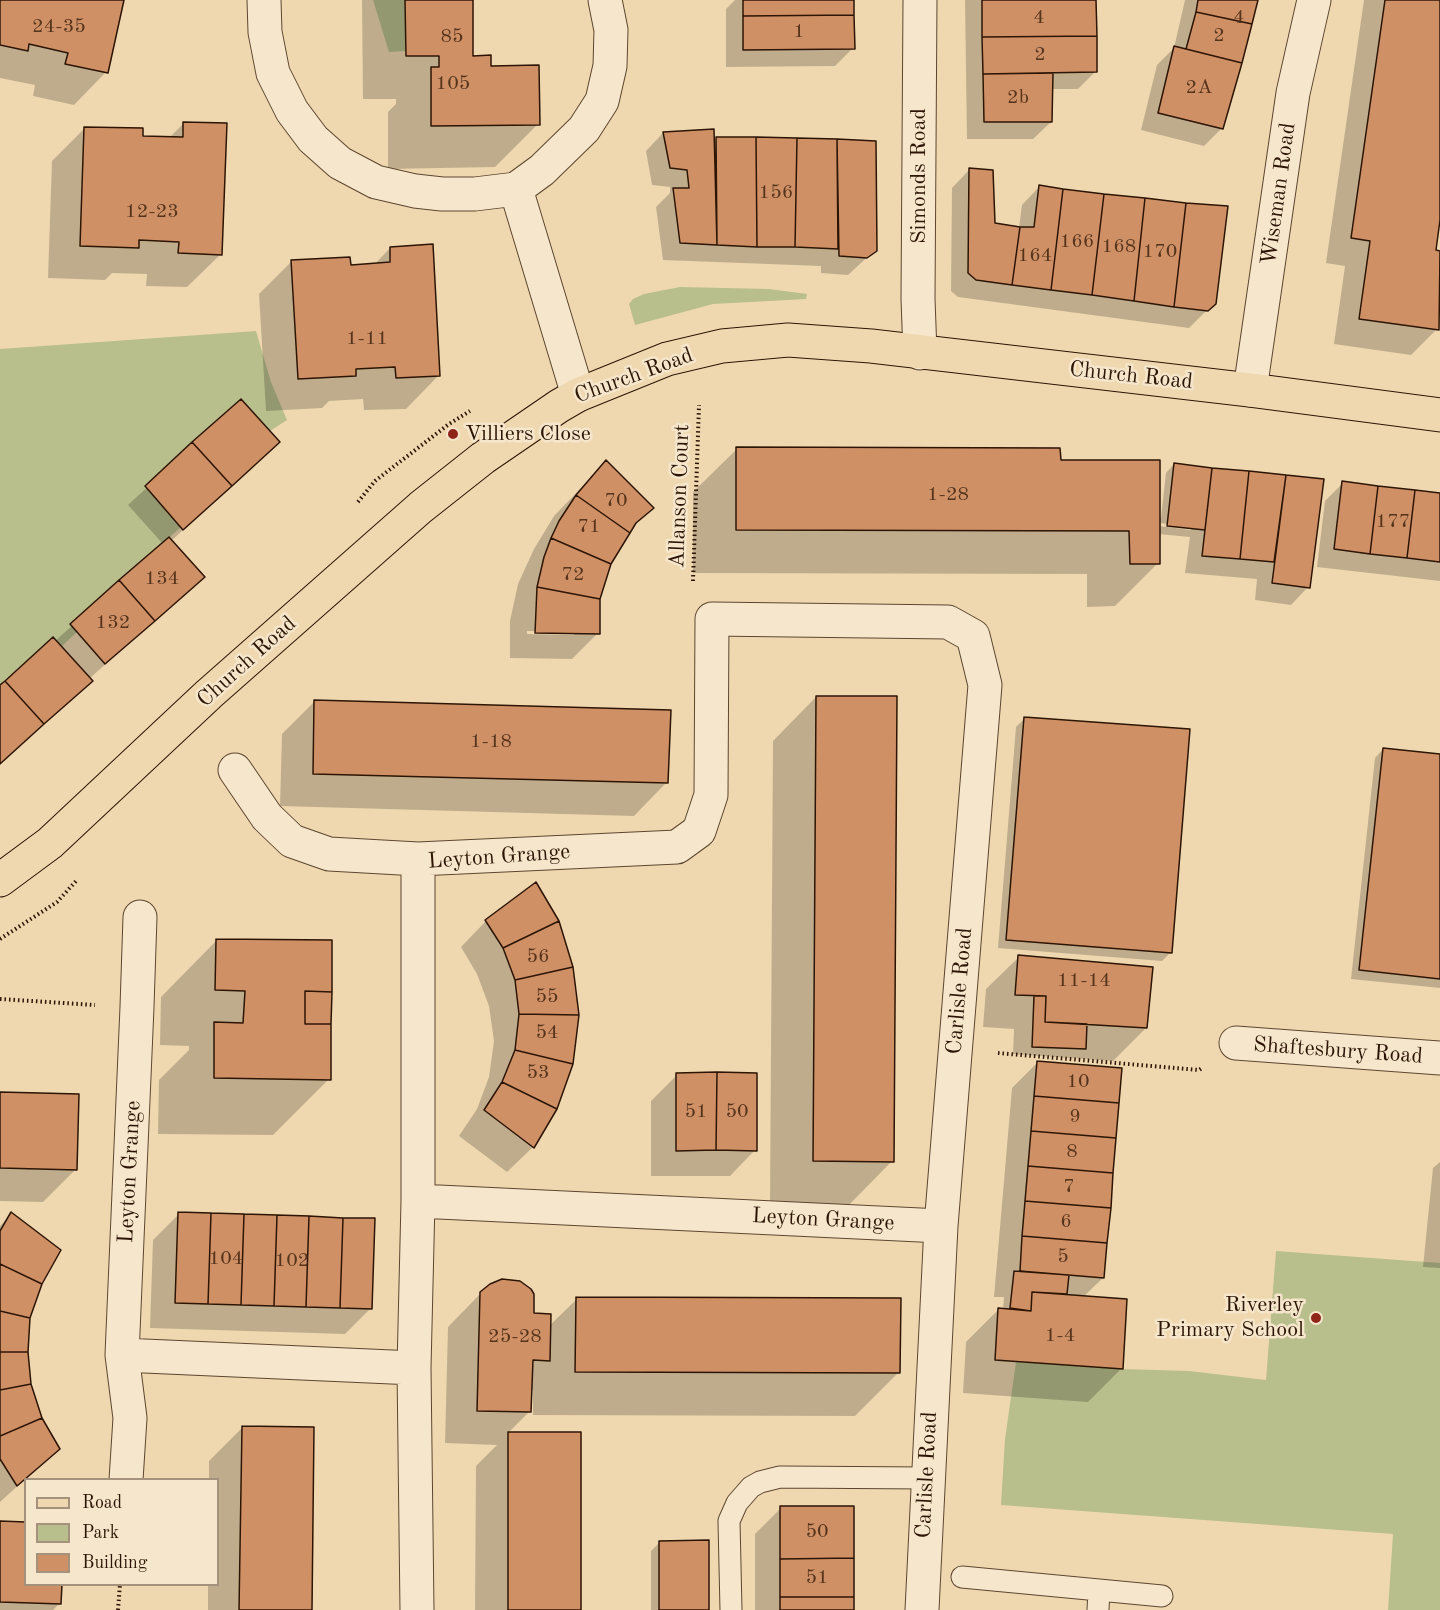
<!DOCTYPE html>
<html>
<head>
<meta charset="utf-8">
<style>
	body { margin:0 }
	#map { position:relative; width:1440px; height:1610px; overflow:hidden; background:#efd8b0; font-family:"Old Standard TT",serif }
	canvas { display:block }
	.legend { position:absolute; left:24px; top:1478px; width:195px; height:108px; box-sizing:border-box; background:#f5e6cc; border:2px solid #a5927c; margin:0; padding:8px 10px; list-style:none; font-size:18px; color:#2c1504 }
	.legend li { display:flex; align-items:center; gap:12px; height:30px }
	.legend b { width:30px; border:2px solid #a5927c }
</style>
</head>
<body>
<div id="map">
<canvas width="1440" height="1610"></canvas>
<ul class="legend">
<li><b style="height:8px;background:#efd8b0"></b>Road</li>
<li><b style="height:16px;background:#b8bf8c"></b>Park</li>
<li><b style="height:16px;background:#d09066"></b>Building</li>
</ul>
</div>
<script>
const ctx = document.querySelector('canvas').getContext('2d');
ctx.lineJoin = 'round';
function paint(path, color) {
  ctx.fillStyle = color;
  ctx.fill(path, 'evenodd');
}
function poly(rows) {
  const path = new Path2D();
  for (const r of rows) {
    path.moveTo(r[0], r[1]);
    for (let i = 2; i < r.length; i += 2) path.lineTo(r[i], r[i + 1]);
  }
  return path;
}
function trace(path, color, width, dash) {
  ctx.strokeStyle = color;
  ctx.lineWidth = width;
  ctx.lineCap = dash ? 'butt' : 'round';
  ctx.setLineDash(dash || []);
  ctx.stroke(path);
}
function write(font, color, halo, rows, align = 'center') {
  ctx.font = font + ' "Old Standard TT",serif';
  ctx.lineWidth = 5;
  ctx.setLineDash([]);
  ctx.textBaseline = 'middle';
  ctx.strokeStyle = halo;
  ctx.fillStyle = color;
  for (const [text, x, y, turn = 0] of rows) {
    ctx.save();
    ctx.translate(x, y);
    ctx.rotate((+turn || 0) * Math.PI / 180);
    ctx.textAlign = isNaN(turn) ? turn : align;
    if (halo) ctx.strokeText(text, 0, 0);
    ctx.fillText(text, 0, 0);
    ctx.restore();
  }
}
paint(poly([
	[373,0,405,0,406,51,389,52],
	[680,287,769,289,807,294,806,299,713,304,635,325,629,304,633,299,644,294],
	[256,331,271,382,287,420,270,431,241,399,192,442,145,486,181,527,70,624,77,632,62,646,53,637,0,685,0,349],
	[1276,1251,1440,1263,1440,1610,1388,1610,1393,1534,1001,1505,1005,1439,1016,1362,1123,1369,1189,1371,1266,1380]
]), '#b8bf8c');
paint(poly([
	[0,0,123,0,106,72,74,105,33,96,35,85,0,78],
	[362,0,471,0,472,57,489,67,538,124,495,167,388,169,388,112,396,104,396,99,363,99],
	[735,0,853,0,853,48,835,66,726,67,726,9],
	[965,0,1095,0,1096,71,1078,89,1051,89,1051,122,1033,139,967,139],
	[1185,0,1257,0,1222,128,1204,146,1141,130,1157,65,1174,48],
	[1364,0,1440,0,1440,210,1434,251,1440,252,1440,311,1437,329,1411,355,1334,344,1345,266,1326,263],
	[184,123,220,255,187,287,146,286,147,274,112,273,105,280,48,278,52,161,85,128,142,138,169,138],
	[713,131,714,139,875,143,875,250,848,275,821,273,821,266,663,260,656,207,670,193,670,187,652,185,646,151,663,133],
	[969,170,993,224,1019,228,1022,205,1039,187,1214,303,1189,328,958,297,951,291,952,188],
	[390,248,438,376,406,409,364,410,363,399,329,401,322,408,266,411,259,294,292,261,350,266,374,265],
	[241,401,278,442,171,541,202,577,89,679,73,698,0,764,0,687,55,641,163,544,128,505],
	[737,449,1059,462,1159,517,1161,518,1166,473,1174,464,1322,481,1308,587,1291,605,1255,600,1257,579,1185,573,1190,537,1158,534,1158,563,1115,606,1087,607,1087,574,693,573,693,492],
	[1159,523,1191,527,1191,530,1159,526],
	[606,462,652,508,631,529,609,563,601,586,597,610,598,633,572,659,510,658,510,621,518,584,534,549,554,516],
	[527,631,574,632,574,635,527,634],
	[1343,483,1440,494,1440,581,1317,567,1325,501],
	[816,697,892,1161,849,1205,770,1204,773,741],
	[315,701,666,783,634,816,280,806,282,734],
	[1025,718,1171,952,1162,961,998,948,1016,727],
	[1383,749,1440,755,1440,988,1351,979,1375,758],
	[486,921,572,967,533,1147,507,1172,459,1136,477,1109,489,1077,494,1041,489,1006,477,974,461,947],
	[216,941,329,1079,273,1135,158,1134,159,1080,189,1050,189,1046,160,1045,161,997],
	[1019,957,1146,1028,1113,1061,1013,1054,1014,1029,983,1027,986,989],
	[1038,1062,1103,1278,1083,1297,1121,1369,1088,1402,963,1393,966,1342,999,1309,1003,1310,1004,1297,994,1297,1012,1088],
	[677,1075,755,1150,730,1176,651,1176,651,1101],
	[0,1093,76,1169,43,1202,0,1201],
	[1440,1162,1440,1268,1423,1267,1433,1168],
	[11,1214,41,1284,29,1318,26,1352,30,1384,40,1418,58,1449,0,1502,0,1226],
	[179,1214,371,1308,345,1334,150,1328,153,1240],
	[481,1293,532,1315,549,1326,577,1299,898,1373,855,1416,533,1415,533,1390,530,1390,529,1412,508,1433,580,1433,580,1610,475,1610,476,1466,497,1445,445,1443,448,1327],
	[242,1428,310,1610,208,1610,208,1584,218,1584,218,1480,209,1480,209,1461],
	[781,1508,853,1610,755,1610,755,1534],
	[0,1523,26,1584,60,1603,53,1610,0,1610],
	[660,1542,708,1610,651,1610,651,1551]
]), '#0003');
const building = poly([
	[0,0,124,0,108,73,65,64,68,53,29,44,28,51,0,45,0,0],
	[405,0,473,0,473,56,491,55,491,66,539,65,540,125,431,126,431,67,439,67,439,56,406,56,405,0],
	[743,0,854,0,854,15,743,16,743,0],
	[982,0,1096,0,1097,36,982,37,982,0],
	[1198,0,1258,0,1252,24,1196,12,1198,0],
	[1385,0,1440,0,1440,220,1436,250,1440,251,1439,330,1359,319,1370,241,1351,238,1385,0],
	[1196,12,1252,24,1242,63,1186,49,1196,12],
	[854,15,855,49,743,50,743,16,854,15],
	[1097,36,1097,72,983,74,982,37,1097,36],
	[1174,46,1242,63,1223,129,1158,113,1174,46],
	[1053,73,1052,122,984,122,983,74,1053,73],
	[183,122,227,123,222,255,178,253,179,242,139,240,139,248,80,246,84,127,143,128,143,136,183,137,183,122],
	[714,129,717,245,680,243,673,188,689,188,687,170,670,168,663,132,714,129],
	[716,137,756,137,757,247,717,245,716,137],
	[756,137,797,138,795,247,757,247,756,137],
	[797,138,837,139,838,249,795,247,797,138],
	[837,139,876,141,877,251,867,258,839,256,837,139],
	[969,168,993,170,995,223,1020,227,1012,285,976,280,968,273,969,168],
	[1039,185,1063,189,1051,290,1012,285,1020,227,1034,227,1039,185],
	[1063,189,1104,194,1092,295,1051,290,1063,189],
	[1104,194,1145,198,1134,301,1092,295,1104,194],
	[1145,198,1186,203,1174,307,1134,301,1145,198],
	[1186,203,1228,206,1216,304,1208,311,1174,307,1186,203],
	[433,244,440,376,396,378,395,367,356,369,356,376,298,379,291,260,350,257,351,265,390,262,390,247,433,244],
	[241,399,280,442,232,486,192,442,241,399],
	[192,442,232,486,183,530,145,486,192,442],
	[736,447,1060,448,1061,460,1160,460,1160,564,1130,564,1129,531,736,530,736,447],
	[606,460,654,508,636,523,630,533,576,495,606,460],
	[1174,463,1212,468,1205,530,1167,526,1174,463],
	[1212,468,1249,471,1240,559,1202,556,1212,468],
	[1249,471,1286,475,1274,562,1240,559,1249,471],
	[1286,475,1324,479,1310,588,1272,583,1286,475],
	[1342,481,1378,486,1370,554,1334,549,1342,481],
	[1378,486,1415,490,1407,558,1370,554,1378,486],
	[1415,490,1440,493,1440,562,1407,558,1415,490],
	[576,495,630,533,611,564,551,538,559,521,576,495],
	[169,537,205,577,155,621,119,580,169,537],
	[551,538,611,564,600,599,537,587,544,557,551,538],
	[119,580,155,621,105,664,70,624,119,580],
	[537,587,600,599,600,634,535,633,537,587],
	[53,637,93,681,44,724,5,681,53,637],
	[5,681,44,724,0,764,0,685,5,681],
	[816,696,897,696,894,1162,813,1161,816,696],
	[314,700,671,710,668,783,313,774,314,700],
	[1024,717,1190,729,1172,953,1006,940,1024,717],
	[1383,748,1440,754,1440,979,1359,970,1383,748],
	[536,882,559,921,503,948,485,920,536,882],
	[559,921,573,967,515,980,503,948,559,921],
	[216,939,332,940,332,992,305,991,305,1024,331,1024,331,1080,214,1078,214,1022,243,1023,245,991,215,990,216,939],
	[1018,955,1153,967,1147,1028,1045,1022,1046,996,1015,995,1018,955],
	[573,967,579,1015,519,1014,515,980,573,967],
	[305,991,332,992,331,1024,305,1024,305,991],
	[1034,996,1046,996,1045,1022,1087,1024,1086,1049,1032,1047,1034,996],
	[519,1014,579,1015,573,1064,515,1050,519,1014],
	[515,1050,573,1064,557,1109,502,1082,515,1050],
	[1037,1061,1122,1068,1119,1103,1034,1096,1037,1061],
	[717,1072,716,1150,676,1151,676,1073,717,1072],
	[717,1072,757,1073,757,1151,716,1150,717,1072],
	[502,1082,557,1109,534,1148,484,1110,502,1082],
	[0,1092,79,1094,77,1170,0,1168,0,1092],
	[1034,1096,1119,1103,1116,1138,1031,1131,1034,1096],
	[1031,1131,1116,1138,1113,1173,1028,1166,1031,1131],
	[1028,1166,1113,1173,1111,1208,1025,1201,1028,1166],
	[1025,1201,1111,1208,1107,1243,1022,1236,1025,1201],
	[11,1212,61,1250,42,1284,0,1264,0,1231,11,1212],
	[178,1212,211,1213,208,1304,175,1303,178,1212],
	[211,1213,244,1214,241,1305,208,1304,211,1213],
	[244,1214,277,1215,274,1306,241,1305,244,1214],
	[277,1215,309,1216,306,1307,274,1306,277,1215],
	[309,1216,343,1218,340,1308,306,1307,309,1216],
	[343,1218,375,1218,372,1309,340,1308,343,1218],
	[1022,1236,1107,1243,1104,1278,1020,1271,1022,1236],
	[0,1264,42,1284,30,1318,0,1311,0,1264],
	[1014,1271,1069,1275,1067,1294,1032,1292,1031,1311,1010,1308,1014,1271],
	[502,1279,520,1281,531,1289,534,1294,534,1313,551,1314,550,1361,533,1360,531,1412,477,1411,480,1292,490,1284,502,1279],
	[1032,1292,1127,1299,1123,1369,995,1360,998,1308,1031,1311,1032,1292],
	[576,1297,901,1298,900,1373,575,1372,576,1297],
	[0,1311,30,1318,28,1352,0,1352,0,1311],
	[0,1352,28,1352,31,1384,0,1390,0,1352],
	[31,1384,42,1418,0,1436,0,1390,31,1384],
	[42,1418,60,1449,17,1486,0,1459,0,1436,42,1418],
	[242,1426,314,1427,312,1610,239,1610,242,1426],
	[508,1432,581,1432,581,1610,508,1610,508,1432],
	[780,1506,854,1506,854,1558,780,1559,780,1506],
	[0,1521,26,1522,26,1584,62,1584,61,1604,0,1602,0,1521],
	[709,1540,709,1610,659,1610,659,1541,709,1540],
	[854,1558,854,1597,780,1597,780,1559,854,1558],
	[780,1597,854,1597,854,1610,780,1610,780,1597]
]);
paint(building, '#d09066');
trace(building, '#2c1504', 1.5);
const lane = poly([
	[962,1577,1162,1596],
	[731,1610,729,1521,737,1503,751,1487,760,1482,780,1477,927,1478],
	[1098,1610,1099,1590]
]);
const street = poly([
	[264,0,265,32,273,73,292,111,313,139,340,163,376,182,415,191,442,194,475,194,516,189],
	[920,0,918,299,920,353],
	[516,189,542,170,584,129,602,101,610,66,611,30,605,0],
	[516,189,578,395],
	[1250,390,1293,93,1314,0],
	[235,770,267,817,292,841,329,854,418,859,677,847,699,831,711,795,712,619,948,622,973,636,985,685,941,1226,922,1610],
	[1236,1043,1440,1058],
	[418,1201,941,1226],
	[122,1355,414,1368],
	[126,1480,130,1418,122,1355,137,1007,140,917],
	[417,1610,414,1368,418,1201,418,859]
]);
const primary = poly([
	[0,880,50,843,209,694,421,507,483,458,559,406,578,395,667,359,722,346,788,340,871,346,1250,390,1440,415]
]);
trace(lane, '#5d462f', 23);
trace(street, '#5d462f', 35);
trace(primary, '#2c1504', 35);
trace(poly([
	[358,502,375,481,449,424,470,411],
	[693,581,699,405],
	[0,939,57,902,77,880],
	[0,999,95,1005],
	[998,1053,1199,1070,1202,1068],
	[118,1610,120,1584]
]), '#2c1504', 4, [1.5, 3]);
trace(lane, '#f5e6cc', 21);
trace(street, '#f5e6cc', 33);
trace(primary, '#efd8b0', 33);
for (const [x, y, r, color] of [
	[453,434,6,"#8f2418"],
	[1316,1318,6,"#8f2418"]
]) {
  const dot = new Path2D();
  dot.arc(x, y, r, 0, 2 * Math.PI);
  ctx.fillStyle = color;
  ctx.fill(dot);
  trace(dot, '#f5e6cc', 2);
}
write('20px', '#55341c', null, [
	["4",1039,18],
	["4",1239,18],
	["24-35",59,27],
	["1",799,32],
	["2",1219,36],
	["85",452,37],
	["2",1040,55],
	["105",453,84],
	["2A",1199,88],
	["2b",1018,98],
	["156",776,193],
	["12-23",152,212],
	["166",1077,242],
	["168",1119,247],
	["170",1160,252],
	["164",1035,256],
	["1-11",367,339],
	["1-28",948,495],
	["70",616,501],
	["177",1393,522],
	["71",589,527],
	["72",573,575],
	["134",162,579],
	["132",113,623],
	["1-18",491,742],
	["56",538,957],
	["11-14",1084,981],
	["55",547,997],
	["54",547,1033],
	["53",538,1073],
	["10",1078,1082],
	["51",696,1112],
	["50",737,1112],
	["9",1075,1117],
	["8",1072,1152],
	["7",1069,1187],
	["6",1066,1222],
	["5",1063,1257],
	["104",226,1259],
	["102",292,1261],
	["1-4",1060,1336],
	["25-28",515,1337],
	["50",817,1532],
	["51",817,1578]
]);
write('22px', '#2c1504', '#f5e6cc', [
	["Simonds Road",919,176,-90],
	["Wiseman Road",1279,194,-82],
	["Church Road",634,376,-20],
	["Church Road",1131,376,6],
	["Allanson Court",680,496,-88],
	["Church Road",247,662,-42],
	["Leyton Grange",499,857,-4],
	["Carlisle Road",960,991,-85],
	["Shaftesbury Road",1338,1051,4],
	["Leyton Grange",130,1172,-87],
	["Leyton Grange",823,1220,3],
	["Carlisle Road",927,1475,-87]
]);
write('22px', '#2c1504', '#f5e6cc', [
	["Villiers Close",465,434],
	["Riverley",1304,1305,"right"],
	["Primary School",1304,1330,"right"]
], 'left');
</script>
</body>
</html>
